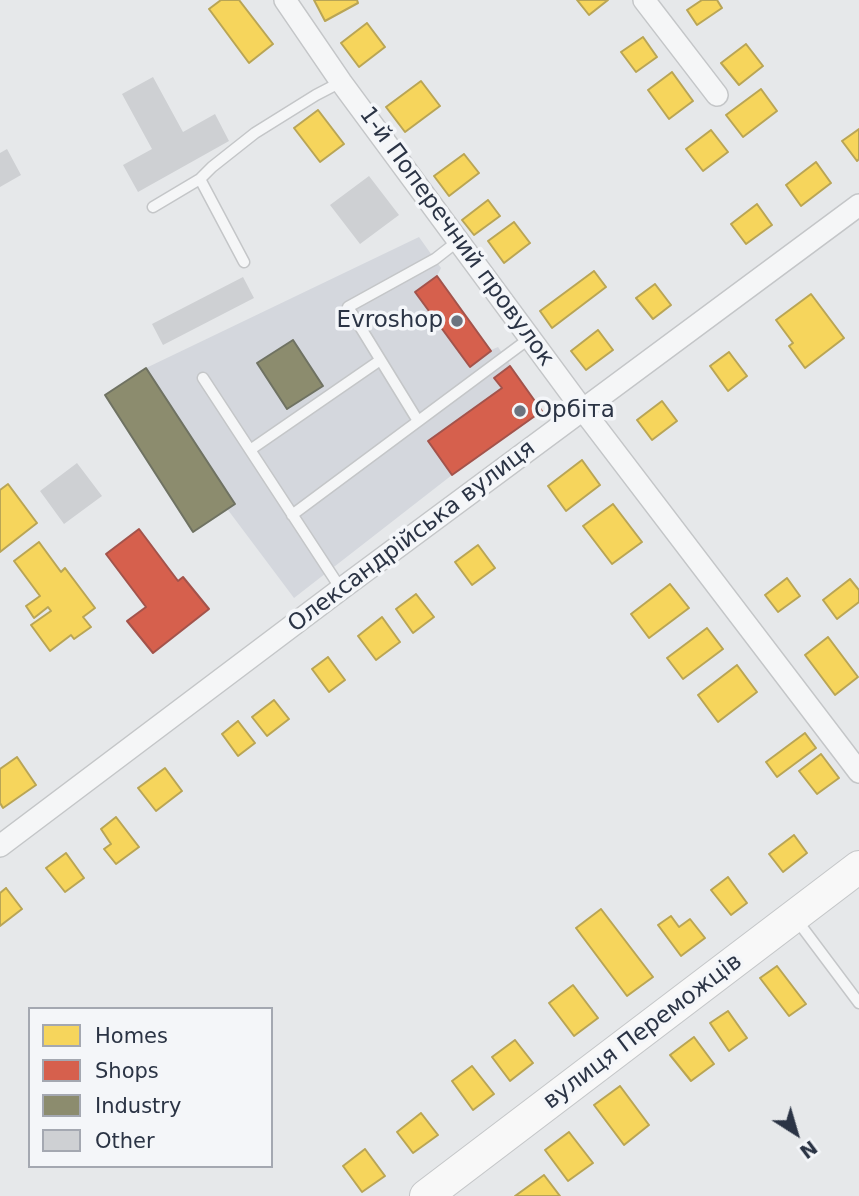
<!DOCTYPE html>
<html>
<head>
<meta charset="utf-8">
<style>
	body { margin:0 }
	#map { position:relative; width:859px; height:1196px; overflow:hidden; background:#e6e8ea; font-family:"DejaVu Sans",sans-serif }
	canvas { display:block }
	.legend { position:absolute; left:28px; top:1007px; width:245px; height:161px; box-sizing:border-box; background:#f4f6f9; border:2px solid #a4a8b1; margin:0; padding:9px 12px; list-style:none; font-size:21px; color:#2b3445 }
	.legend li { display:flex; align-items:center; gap:14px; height:35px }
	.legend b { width:35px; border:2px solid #a4a8b1 }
	.north { position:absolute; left:761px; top:1098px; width:70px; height:70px; -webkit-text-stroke:5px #f4f6f9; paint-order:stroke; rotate:143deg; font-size:19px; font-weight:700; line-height:28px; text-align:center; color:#2b3445 }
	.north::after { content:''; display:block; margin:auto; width:24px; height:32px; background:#2b3445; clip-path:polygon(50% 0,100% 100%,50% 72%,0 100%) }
</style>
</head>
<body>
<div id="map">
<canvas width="859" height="1196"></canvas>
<ul class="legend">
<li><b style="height:19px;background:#f6d55c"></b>Homes</li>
<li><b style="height:19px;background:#d6604d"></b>Shops</li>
<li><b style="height:19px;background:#8c8c6e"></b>Industry</li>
<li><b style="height:19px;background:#ced0d3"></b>Other</li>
</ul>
<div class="north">N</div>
</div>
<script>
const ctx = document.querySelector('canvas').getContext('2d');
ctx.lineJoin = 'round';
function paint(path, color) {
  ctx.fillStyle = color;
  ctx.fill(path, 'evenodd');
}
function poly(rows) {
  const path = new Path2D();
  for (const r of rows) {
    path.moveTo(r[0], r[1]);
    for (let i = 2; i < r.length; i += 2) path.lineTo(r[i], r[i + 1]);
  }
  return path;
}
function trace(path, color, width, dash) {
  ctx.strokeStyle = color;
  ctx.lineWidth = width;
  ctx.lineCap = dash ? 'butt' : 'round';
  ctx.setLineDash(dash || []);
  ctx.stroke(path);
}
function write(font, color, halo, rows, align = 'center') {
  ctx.font = font + ' "DejaVu Sans",sans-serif';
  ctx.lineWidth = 7;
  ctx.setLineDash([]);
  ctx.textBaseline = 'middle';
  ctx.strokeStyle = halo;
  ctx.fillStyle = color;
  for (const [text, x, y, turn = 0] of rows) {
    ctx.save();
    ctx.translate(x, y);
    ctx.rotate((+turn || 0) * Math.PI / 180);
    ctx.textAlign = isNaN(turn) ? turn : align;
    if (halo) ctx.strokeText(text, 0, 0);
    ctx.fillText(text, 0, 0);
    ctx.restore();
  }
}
paint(poly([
	[419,237,441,268,437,276,491,350,498,347,542,411,452,475,294,598,228,510,193,532,105,395,146,368]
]), '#d4d7dd');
const homes = poly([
	[221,0,239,0,273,44,249,63,209,9,221,0],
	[314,0,357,0,358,3,325,21,314,0],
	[577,0,608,0,589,15,577,0],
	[702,0,717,0,722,8,697,25,687,10,702,0],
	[367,23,385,47,359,67,341,43,367,23],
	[643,37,657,57,636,72,621,52,643,37],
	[746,44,763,66,739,85,721,63,746,44],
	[672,72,693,101,669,119,648,90,672,72],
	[421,81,440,106,405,132,386,107,421,81],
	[761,89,777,111,743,137,726,115,761,89],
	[318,110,344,144,320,162,294,128,318,110],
	[859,129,859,159,857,161,842,141,859,129],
	[711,130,728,152,703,171,686,149,711,130],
	[464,154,479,173,449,196,434,176,464,154],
	[816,162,831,183,801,206,786,185,816,162],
	[488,200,500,216,474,235,462,220,488,200],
	[757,204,772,225,746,244,731,224,757,204],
	[514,222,530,243,504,263,488,241,514,222],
	[594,271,606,287,552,328,540,311,594,271],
	[655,284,671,305,653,319,636,298,655,284],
	[811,294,844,338,805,368,789,346,793,343,776,320,811,294],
	[598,330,613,350,586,370,571,351,598,330],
	[729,352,747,376,728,391,710,366,729,352],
	[662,401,677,421,652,440,637,420,662,401],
	[582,460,600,485,566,511,548,486,582,460],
	[8,484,37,523,0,552,0,490,8,484],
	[613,504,642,542,612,564,583,526,613,504],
	[39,542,61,572,65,568,95,608,83,617,91,627,74,639,71,635,50,651,31,625,51,611,48,607,34,618,26,606,40,596,14,561,39,542],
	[478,545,495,568,472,585,455,562,478,545],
	[787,578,800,596,778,612,765,595,787,578],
	[850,579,859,590,859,602,837,619,823,600,850,579],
	[670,584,689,608,649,638,631,614,670,584],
	[416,594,434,617,413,633,396,609,416,594],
	[382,617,400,642,376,660,358,636,382,617],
	[707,628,723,649,683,679,667,658,707,628],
	[828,637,858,677,835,695,805,655,828,637],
	[328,657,345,680,329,692,312,669,328,657],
	[737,665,757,692,718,722,698,695,737,665],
	[274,700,289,719,267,736,252,717,274,700],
	[238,721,255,743,238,756,222,734,238,721],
	[805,733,816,748,777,777,766,762,805,733],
	[821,754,839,778,817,794,799,771,821,754],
	[17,757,36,785,3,808,0,803,0,769,17,757],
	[165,768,182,791,156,811,138,788,165,768],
	[116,817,139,847,116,864,104,849,111,844,101,829,116,817],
	[794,835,807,853,783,872,769,854,794,835],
	[66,853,84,878,65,892,46,868,66,853],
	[728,877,747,903,731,915,711,890,728,877],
	[6,888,22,909,0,926,0,893,6,888],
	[601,909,653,977,627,996,576,928,601,909],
	[671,916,679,927,690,919,705,938,681,956,658,925,671,916],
	[777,966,806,1004,789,1016,760,978,777,966],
	[573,985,598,1018,574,1036,549,1003,573,985],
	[728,1011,747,1038,729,1051,710,1023,728,1011],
	[694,1037,714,1064,691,1081,670,1055,694,1037],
	[515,1040,533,1063,510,1081,492,1057,515,1040],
	[472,1066,494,1094,473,1110,452,1081,472,1066],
	[620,1086,649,1125,624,1145,594,1105,620,1086],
	[421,1113,438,1135,413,1153,397,1132,421,1113],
	[569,1132,593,1163,568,1181,545,1150,569,1132],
	[365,1149,385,1176,362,1192,343,1166,365,1149],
	[544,1175,560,1196,515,1196,544,1175]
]);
paint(homes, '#f6d55c');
trace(homes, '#b9a555', 2);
const shops = poly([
	[437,276,491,351,470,367,415,292,437,276],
	[510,366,542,411,452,475,428,441,502,388,494,378,510,366],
	[139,529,178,581,183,577,209,609,153,653,127,621,146,607,106,554,139,529]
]);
paint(shops, '#d6604d');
trace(shops, '#a3534b', 2);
const industry = poly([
	[293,340,323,386,287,409,257,363,293,340],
	[146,368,235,504,193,532,105,395,146,368]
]);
paint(industry, '#8c8c6e');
trace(industry, '#6f7262', 2);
paint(poly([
	[153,77,183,132,215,114,229,141,138,192,123,165,152,149,122,94],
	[7,149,21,175,0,187,0,153],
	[369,176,399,215,360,244,330,205],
	[243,277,254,298,163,345,152,324],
	[77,463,102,496,64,524,40,491]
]), '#ced0d3');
const lane = poly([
	[200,179,244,262],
	[153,207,200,179,212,167,255,133,316,95,341,82],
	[203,378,341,589],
	[418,421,348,307,435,259,458,241],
	[250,450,379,361],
	[292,515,530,338],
	[796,919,859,1003]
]);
const street = poly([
	[285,0,341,82,583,410,859,772],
	[644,0,717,95],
	[0,846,341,589,859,205]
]);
const secondary = poly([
	[426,1196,859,867]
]);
trace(lane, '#c4c6c8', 13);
trace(street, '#c4c6c8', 24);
trace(secondary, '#c4c6c8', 34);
trace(lane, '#f5f6f7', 10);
trace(street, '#f5f6f7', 21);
trace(secondary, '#f8f8f8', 32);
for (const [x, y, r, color] of [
	[457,321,7,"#6c737f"],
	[520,411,7,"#6c737f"]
]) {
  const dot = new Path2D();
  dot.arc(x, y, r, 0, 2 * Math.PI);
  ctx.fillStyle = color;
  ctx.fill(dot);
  trace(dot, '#f4f6f9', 2.5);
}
write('23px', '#2b3445', '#f4f6f9', [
	["1-й Поперечний провулок",456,237,54],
	["Олександрійська вулиця",412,537,-37],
	["вулиця Переможців",643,1032,-37]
]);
write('23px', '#2b3445', '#f4f6f9', [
	["Evroshop",443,321],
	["Орбіта",534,411,"left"]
], 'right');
</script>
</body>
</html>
